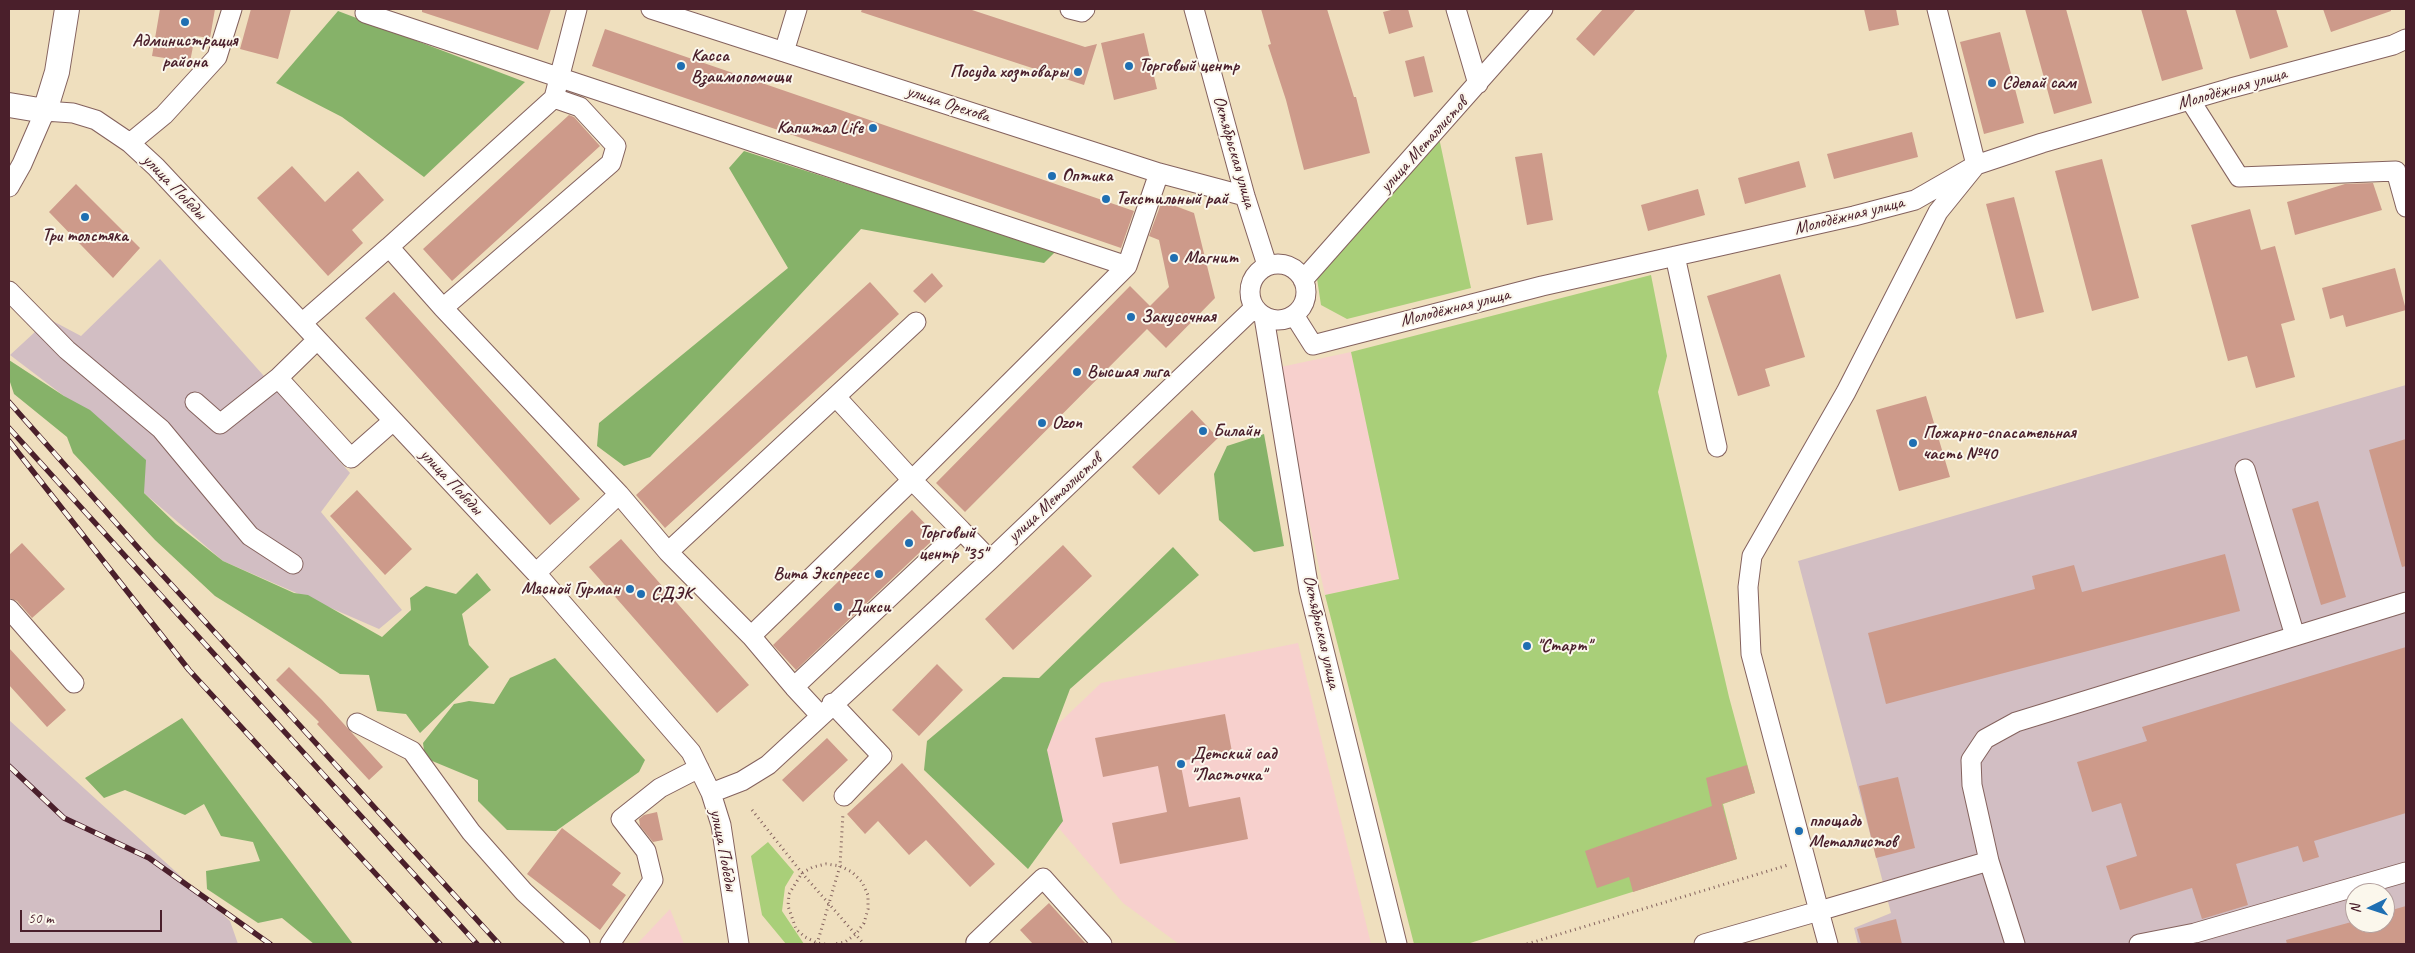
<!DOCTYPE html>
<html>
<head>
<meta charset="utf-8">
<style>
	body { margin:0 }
	#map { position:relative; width:2415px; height:953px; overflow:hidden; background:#efdfbe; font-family:Caveat,sans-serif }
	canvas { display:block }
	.frame { position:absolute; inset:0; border:10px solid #4a1f2b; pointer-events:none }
	.north { position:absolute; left:2345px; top:883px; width:50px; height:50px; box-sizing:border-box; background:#fbf7ec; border:1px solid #b4a19f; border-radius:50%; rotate:266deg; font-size:14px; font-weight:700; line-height:20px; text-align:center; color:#4a1f2b }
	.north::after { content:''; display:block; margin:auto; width:18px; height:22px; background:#1f6fb2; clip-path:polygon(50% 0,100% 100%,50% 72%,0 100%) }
	.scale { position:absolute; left:20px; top:910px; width:142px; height:22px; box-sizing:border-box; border:2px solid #4a1f2b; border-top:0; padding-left:6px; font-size:15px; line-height:18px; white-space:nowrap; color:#4a1f2b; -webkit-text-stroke:4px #fbf7ec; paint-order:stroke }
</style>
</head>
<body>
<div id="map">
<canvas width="2415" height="953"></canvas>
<div class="frame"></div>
<div class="north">N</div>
<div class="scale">50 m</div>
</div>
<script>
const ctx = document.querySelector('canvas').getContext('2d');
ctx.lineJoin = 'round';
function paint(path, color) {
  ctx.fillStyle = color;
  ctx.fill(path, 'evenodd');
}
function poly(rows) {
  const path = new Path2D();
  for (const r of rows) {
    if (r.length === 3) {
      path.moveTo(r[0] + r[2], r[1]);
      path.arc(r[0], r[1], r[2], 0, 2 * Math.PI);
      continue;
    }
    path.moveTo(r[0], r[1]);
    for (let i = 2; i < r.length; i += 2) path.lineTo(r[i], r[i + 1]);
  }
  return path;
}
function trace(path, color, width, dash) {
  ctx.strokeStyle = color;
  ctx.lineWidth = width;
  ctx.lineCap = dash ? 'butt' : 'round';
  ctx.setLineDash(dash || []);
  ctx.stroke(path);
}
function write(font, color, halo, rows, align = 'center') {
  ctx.font = font + ' Caveat,sans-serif';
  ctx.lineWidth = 4;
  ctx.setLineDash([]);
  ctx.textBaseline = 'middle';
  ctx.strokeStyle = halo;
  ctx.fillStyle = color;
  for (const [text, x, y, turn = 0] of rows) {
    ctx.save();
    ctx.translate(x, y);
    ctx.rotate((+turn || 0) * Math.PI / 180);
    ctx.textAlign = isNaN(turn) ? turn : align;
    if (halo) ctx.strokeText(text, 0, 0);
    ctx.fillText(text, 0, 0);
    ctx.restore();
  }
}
paint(poly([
	[1351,352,1399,579,1325,595,1276,368],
	[1298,643,1371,944,1179,944,1123,903,1033,798,1036,730,1057,725,1101,683],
	[670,909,684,944,637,944]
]), '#f7d0cd');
paint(poly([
	[160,259,350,473,321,512,402,610,379,629,223,561,144,493,64,396,10,355,49,319,81,336],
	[2406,385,2406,944,1858,944,1854,928,1891,913,1798,561],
	[2355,893,2385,893,2385,923,2355,923],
	[9,720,230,921,238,944,9,944]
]), '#d2bec3');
paint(poly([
	[1438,133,1471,288,1347,319,1321,305,1316,272],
	[1651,275,1667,356,1658,392,1729,697,1755,793,1723,804,1737,859,1467,944,1414,944,1325,595,1399,579,1351,352],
	[768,842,794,872,785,887,782,911,804,944,786,944,762,915,751,856]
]), '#a9cf79');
paint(poly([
	[338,11,525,82,424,177,342,117,276,83],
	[744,151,1056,251,1044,263,861,229,650,457,624,466,597,446,599,423,788,268,729,168],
	[9,360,64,396,90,410,146,460,144,493,176,524,223,561,294,593,308,595,382,637,411,610,410,598,426,586,456,594,477,573,491,590,462,614,469,645,489,667,420,733,406,714,377,711,369,675,340,674,215,596,155,540,73,453,67,437,14,394,9,379],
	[1264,434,1284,546,1254,552,1219,520,1214,474,1227,446],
	[1173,547,1199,575,1070,689,1047,750,1063,821,1028,869,924,770,927,741,1003,677,1039,678],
	[555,658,645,760,639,772,556,831,507,830,478,801,478,780,425,758,423,743,454,704,469,701,494,704,510,678],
	[182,718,353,944,314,944,282,918,258,923,207,889,206,871,260,861,253,842,221,836,204,804,185,815,125,790,104,798,85,778]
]), '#86b269');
paint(poly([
	[160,9,215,9,210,38,195,36,190,62,152,56],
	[251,9,291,9,278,59,240,49],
	[422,9,551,9,538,50,422,12],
	[862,9,969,9,1085,47,1097,44,1084,85,861,12],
	[1261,9,1327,9,1354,97,1356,97,1370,153,1304,170,1286,100,1268,45,1271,44],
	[1395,9,1408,9,1413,27,1389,34,1383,12],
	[1603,9,1636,9,1594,56,1576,39],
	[1864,9,1896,9,1899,25,1869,31],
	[2025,9,2066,9,2092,103,2054,114],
	[2141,9,2186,9,2203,69,2162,81],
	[2235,9,2276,9,2288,47,2250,59],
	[2323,9,2391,9,2391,11,2331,32],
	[605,29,1134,211,1121,248,592,66],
	[2000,32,2024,123,1984,134,1960,42],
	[1144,33,1157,89,1114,100,1101,43],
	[1424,56,1433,92,1414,97,1405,61],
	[569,115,574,117,600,146,452,281,423,249],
	[1912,132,1918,157,1834,179,1827,154],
	[1542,153,1553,220,1527,225,1515,157],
	[2102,159,2139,298,2092,311,2055,171],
	[1799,161,1806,187,1745,204,1738,178],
	[292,166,325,202,358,171,384,200,352,230,363,243,328,276,257,198],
	[2373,183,2382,210,2295,235,2287,202,2345,184],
	[76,184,140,248,113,278,49,212],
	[1698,189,1705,215,1648,231,1641,205],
	[2014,197,2044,312,2016,319,1986,204],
	[1162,201,1194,213,1215,298,1166,348,1147,329,965,512,936,483,1130,286,1150,306,1169,287,1159,240,1149,236],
	[2250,209,2261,250,2275,246,2295,320,2281,324,2295,377,2256,388,2247,356,2228,361,2191,225],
	[2395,268,2406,310,2346,327,2343,315,2330,319,2322,288],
	[932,273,943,286,925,303,913,291],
	[1780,274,1805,357,1765,369,1770,386,1738,396,1707,296],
	[870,282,899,314,665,528,636,495],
	[394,292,580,499,550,525,365,318],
	[1926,396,1950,477,1899,491,1876,410],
	[1192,410,1218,438,1159,495,1132,467],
	[2406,439,2406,566,2402,567,2369,450],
	[357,490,412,549,385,575,330,516],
	[2318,501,2346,597,2321,605,2292,509],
	[912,510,937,536,796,670,773,645],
	[621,539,749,685,717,713,589,567],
	[22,543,65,589,32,618,17,601,9,598,9,555],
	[1063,545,1092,576,1013,650,985,619],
	[2225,554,2240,611,1886,704,1868,633,2035,589,2032,576,2074,565,2082,592],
	[2406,647,2406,813,2314,841,2319,857,2303,862,2298,846,2236,864,2248,905,2202,919,2192,888,2120,910,2106,866,2137,856,2121,803,2092,812,2077,762,2147,741,2142,727],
	[9,648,66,710,47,727,9,685],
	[937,664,963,690,919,736,892,710],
	[289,667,322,700,383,767,369,780,317,724,319,722,276,680],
	[1225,714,1232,752,1180,761,1189,807,1240,797,1248,839,1120,864,1112,823,1167,812,1158,766,1103,777,1095,738],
	[827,738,848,760,803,802,782,780],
	[902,763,995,864,970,887,926,840,909,855,878,821,865,834,847,814],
	[1747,765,1755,793,1722,804,1737,859,1633,892,1629,877,1597,888,1585,851,1712,806,1706,778],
	[1898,777,1915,848,1876,858,1859,786],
	[657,812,663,840,653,842,640,826,639,819,644,815],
	[562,828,621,873,612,885,626,895,600,930,527,874],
	[1049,903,1086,944,1033,944,1020,930],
	[2406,906,2406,944,2287,944,2286,940,2355,921,2355,923,2385,923,2385,912],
	[1896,919,1902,944,1861,944,1857,929]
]), '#cd9a8a');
const minor = poly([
	[366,9,365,13,1127,266,912,480,751,636],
	[651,9,1159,173,1245,196],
	[1070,9,1082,12,1085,9],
	[1194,9,1245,196,1267,265],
	[1456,9,1478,84],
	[784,52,797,9],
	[2190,100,2239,177,2396,171,2406,207],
	[130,143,164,115,217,57,232,9],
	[9,187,22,164,45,111,73,113,96,120,130,143,156,167,536,573,691,752,711,793,721,825,739,944],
	[389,247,554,98],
	[1675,256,1717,447],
	[1278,292,28],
	[1127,266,1159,173],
	[1303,280,1543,9],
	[9,291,67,350,161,429,250,536,293,564],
	[443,308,611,163,616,146,580,107,554,98,577,9],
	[1294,315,1313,345,1542,286,1854,216,1915,200,1976,165,2042,143,2231,88,2393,45,2406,39],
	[1264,317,1309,590,1397,944],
	[302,323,389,247,443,308,619,494,668,552,751,636,794,687],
	[278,378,317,340],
	[836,397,912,480,961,530],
	[195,402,220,424,278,378,351,458,393,421],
	[2245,469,2295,636],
	[668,552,916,322],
	[536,573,619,494],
	[9,609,74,683],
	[832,703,882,756,844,796],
	[820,715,794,687,961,530,990,560],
	[357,723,412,751,471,832,524,892,580,944],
	[711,793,742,781,768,765,990,560,1254,308],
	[610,944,653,880,646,851,621,819,660,788,699,768],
	[977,944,976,942,1043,878,1102,944],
	[1704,944,1819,911,1751,654,1748,587,1752,556,1846,392,1938,212,1976,165,1937,9],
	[1828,944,1819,911,1989,861],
	[2015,944,1989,861,1972,785,1971,760,1985,739,2016,722,2406,602],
	[2139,944,2195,933,2406,872]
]);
const major = poly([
	[9,105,45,111,57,72,67,9]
]);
trace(minor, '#84625e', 21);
trace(major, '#84625e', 26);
trace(poly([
	[752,810,802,873,864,944],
	[817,944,840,866,843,813],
	[825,944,817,943,805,937,796,929,788,906,789,894,802,873,813,867,826,864,840,866,852,872,862,882,868,895,868,909,864,923,856,934,845,942,834,944],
	[1527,944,1788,865]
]), '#84625e', 3, [1, 4]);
trace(minor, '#fff', 19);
trace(major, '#fff', 24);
const rail = poly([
	[9,402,148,559,499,944],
	[9,428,477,944],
	[9,441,189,670,440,944],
	[9,766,64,818,149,858,270,944]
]);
trace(rail, '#4a1f2b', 5.5);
trace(rail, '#fbf7ec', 4, [11]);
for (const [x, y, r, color] of [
	[185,22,5,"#1f6fb2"],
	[681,66,5,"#1f6fb2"],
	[1129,66,5,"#1f6fb2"],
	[1078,72,5,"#1f6fb2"],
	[1992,83,5,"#1f6fb2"],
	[873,128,5,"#1f6fb2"],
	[1052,176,5,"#1f6fb2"],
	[1106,199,5,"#1f6fb2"],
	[85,217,5,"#1f6fb2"],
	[1174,258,5,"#1f6fb2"],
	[1131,317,5,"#1f6fb2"],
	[1077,372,5,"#1f6fb2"],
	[1042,423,5,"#1f6fb2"],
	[1203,431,5,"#1f6fb2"],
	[1913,443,5,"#1f6fb2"],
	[909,543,5,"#1f6fb2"],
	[879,574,5,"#1f6fb2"],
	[630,589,5,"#1f6fb2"],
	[641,594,5,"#1f6fb2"],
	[838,607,5,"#1f6fb2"],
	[1527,646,5,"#1f6fb2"],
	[1181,764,5,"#1f6fb2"],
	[1799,831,5,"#1f6fb2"]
]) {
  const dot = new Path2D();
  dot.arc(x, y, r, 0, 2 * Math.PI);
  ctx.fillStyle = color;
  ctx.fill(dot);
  trace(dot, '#fbf7ec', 2);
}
write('bold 18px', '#4a1f2b', '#fbf7ec', [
	["Администрация",185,41,"center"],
	["района",185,62,"center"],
	["Касса",691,56],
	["Взаимопомощи",691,77],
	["Торговый центр",1139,66],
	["Посуда хозтовары",1068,72,"right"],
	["Сделай сам",2002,83],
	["Капитал Life",863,128,"right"],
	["Оптика",1062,176],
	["Текстильный рай",1116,199],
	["Три толстяка",85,236,"center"],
	["Магнит",1184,258],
	["Закусочная",1141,317],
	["Высшая лига",1087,372],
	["Ozon",1052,423],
	["Билайн",1213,431],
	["Пожарно-спасательная",1923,433],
	["часть №40",1923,454],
	["Торговый",919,533],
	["центр \"35\"",919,554],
	["Вита Экспресс",869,574,"right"],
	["Мясной Гурман",620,589,"right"],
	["СДЭК",651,594],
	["Дикси",848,607],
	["\"Старт\"",1537,646],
	["Детский сад",1191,754],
	["\"Ласточка\"",1191,775],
	["площадь",1809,821],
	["Металлистов",1809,842]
], 'left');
write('18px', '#4a1f2b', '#fbf7ec', [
	["Молодёжная улица",2232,89,-16],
	["улица Орехова",948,104,18],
	["улица Металлистов",1424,145,-48],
	["Октябрьская улица",1234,152,74],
	["улица Победы",174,187,46],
	["Молодёжная улица",1849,216,-14],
	["Молодёжная улица",1455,308,-14],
	["улица Победы",451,482,47],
	["улица Металлистов",1055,498,-43],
	["Октябрьская улица",1321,632,77],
	["улица Победы",723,850,79]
]);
</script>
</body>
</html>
